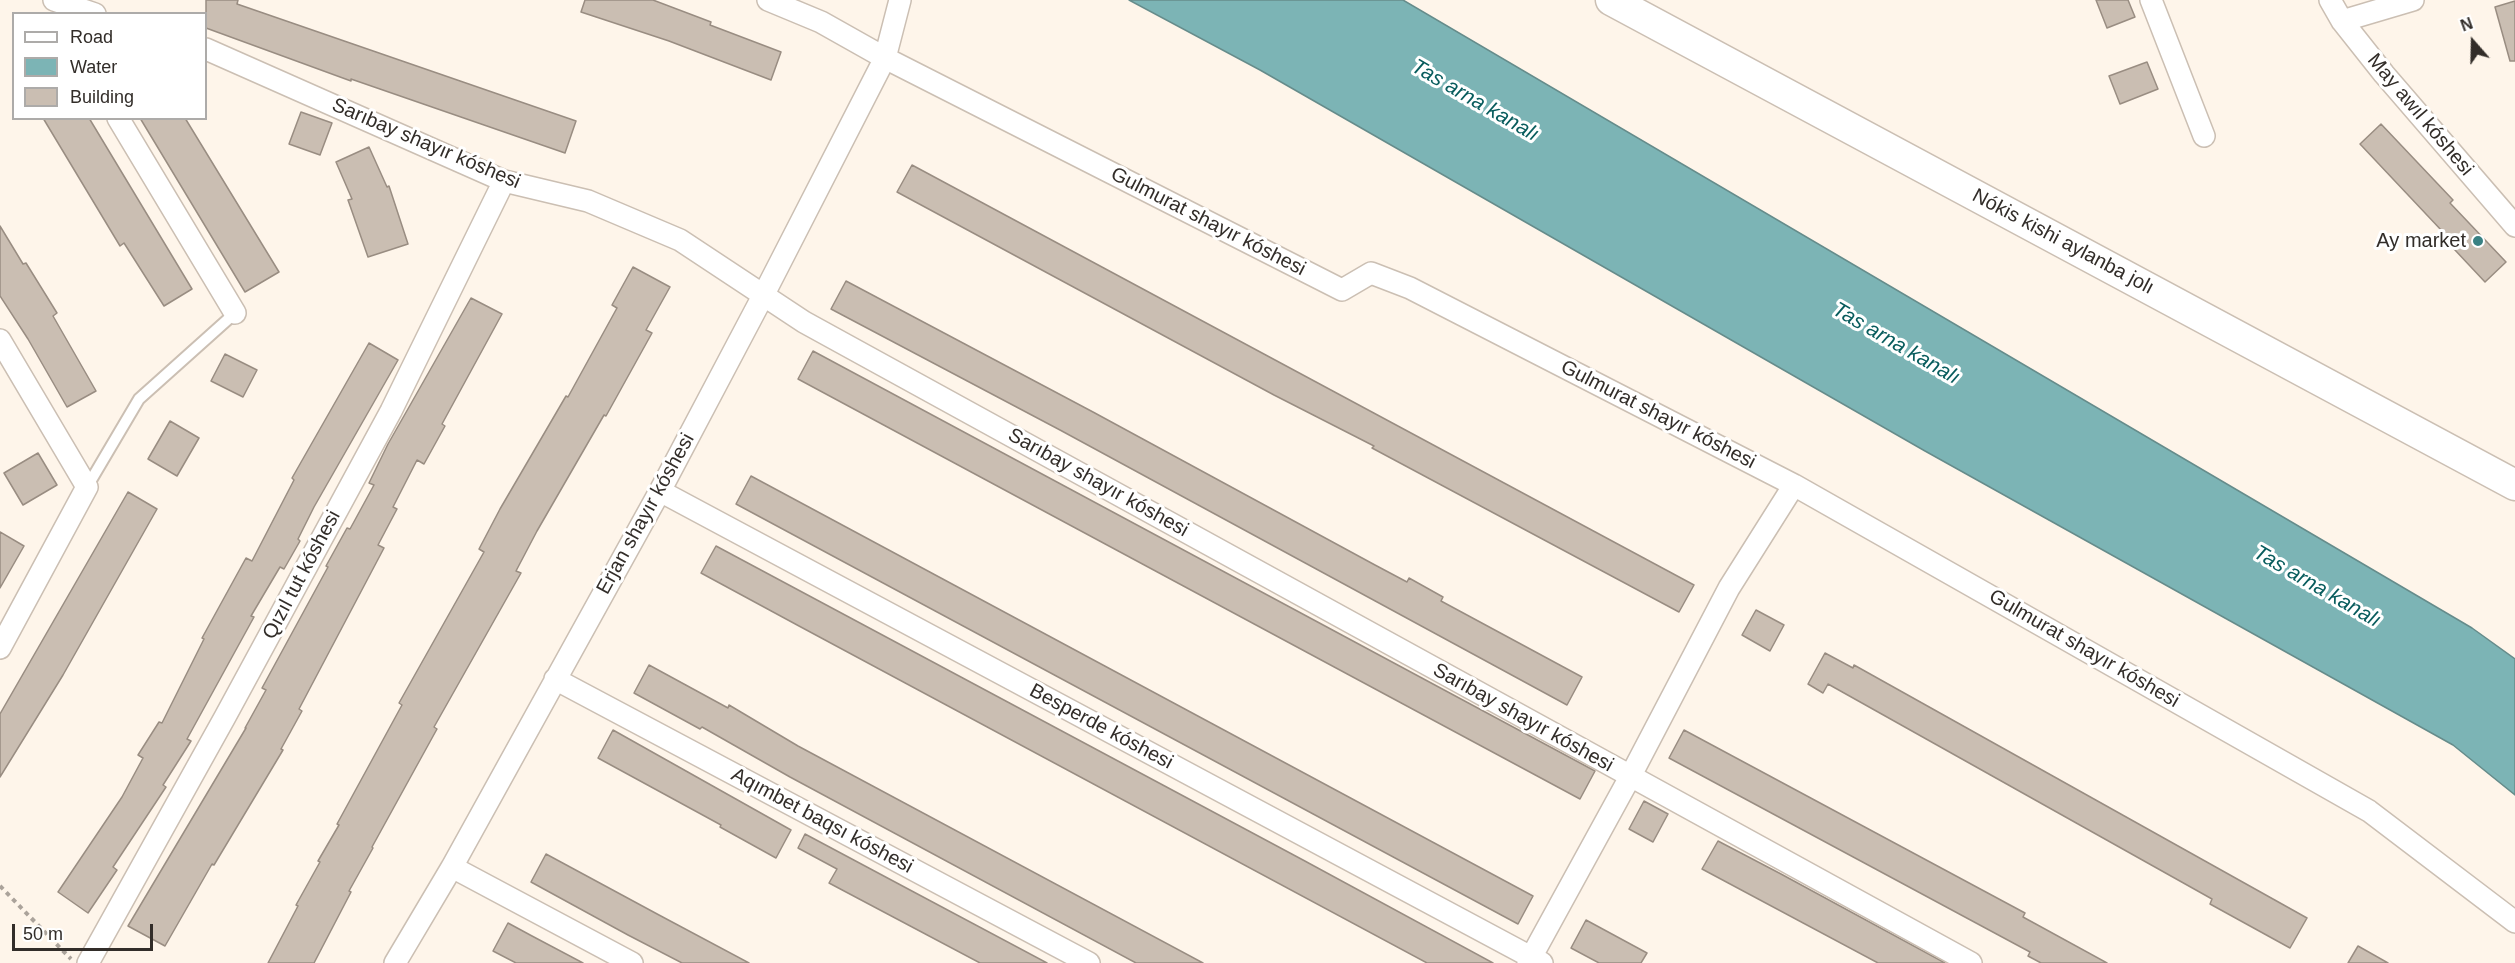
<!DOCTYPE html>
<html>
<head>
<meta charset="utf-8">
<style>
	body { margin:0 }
	#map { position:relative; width:2515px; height:963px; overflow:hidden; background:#fef5ea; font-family:Helvetica,sans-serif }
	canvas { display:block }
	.legend { position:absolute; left:12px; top:12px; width:195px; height:108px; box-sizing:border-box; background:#fff; border:2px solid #adaba9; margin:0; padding:8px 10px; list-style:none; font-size:18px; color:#322d29 }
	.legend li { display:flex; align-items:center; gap:12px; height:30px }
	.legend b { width:30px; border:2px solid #adaba9 }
	.north { position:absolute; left:2443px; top:12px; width:60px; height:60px; -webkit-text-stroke:4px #fff; paint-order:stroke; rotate:340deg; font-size:16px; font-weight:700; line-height:24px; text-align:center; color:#322d29 }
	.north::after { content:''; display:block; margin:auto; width:21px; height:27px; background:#322d29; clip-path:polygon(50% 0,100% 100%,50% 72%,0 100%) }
	.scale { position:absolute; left:12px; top:924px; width:141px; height:27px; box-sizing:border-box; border:3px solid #322d29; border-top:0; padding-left:8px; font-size:18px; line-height:21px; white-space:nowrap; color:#322d29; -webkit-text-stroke:4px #fff; paint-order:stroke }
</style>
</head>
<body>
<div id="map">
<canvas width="2515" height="963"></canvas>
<ul class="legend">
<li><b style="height:8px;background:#fff"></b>Road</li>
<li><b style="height:16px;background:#7cb4b5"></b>Water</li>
<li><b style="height:16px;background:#cabeb2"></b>Building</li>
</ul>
<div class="north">N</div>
<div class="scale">50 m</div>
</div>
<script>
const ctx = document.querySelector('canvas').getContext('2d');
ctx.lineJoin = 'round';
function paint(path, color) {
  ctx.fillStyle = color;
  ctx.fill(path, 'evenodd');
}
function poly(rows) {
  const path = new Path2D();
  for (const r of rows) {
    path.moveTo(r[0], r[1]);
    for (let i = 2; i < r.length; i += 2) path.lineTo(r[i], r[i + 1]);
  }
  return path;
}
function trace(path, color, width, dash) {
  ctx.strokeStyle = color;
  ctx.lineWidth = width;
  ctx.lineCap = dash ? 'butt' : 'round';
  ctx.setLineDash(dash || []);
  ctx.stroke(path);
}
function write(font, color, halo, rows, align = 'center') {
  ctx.font = font + ' Helvetica,sans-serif';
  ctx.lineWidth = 6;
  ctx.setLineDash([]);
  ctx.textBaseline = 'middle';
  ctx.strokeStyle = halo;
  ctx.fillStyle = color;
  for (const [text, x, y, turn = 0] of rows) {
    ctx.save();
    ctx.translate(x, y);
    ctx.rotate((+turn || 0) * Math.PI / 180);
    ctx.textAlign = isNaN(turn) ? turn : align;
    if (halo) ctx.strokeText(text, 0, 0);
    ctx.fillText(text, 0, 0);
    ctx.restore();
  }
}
const water = poly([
	[1129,0,1403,0,2472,628,2515,659,2515,795,2453,745,1925,451,1260,70,1129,0]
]);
paint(water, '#7cb4b5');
trace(water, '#668c8b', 1.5);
const building = poly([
	[206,0,238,0,237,4,576,121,565,153,351,79,351,81,206,28,206,0],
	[585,0,653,0,711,22,710,25,781,52,771,80,669,41,581,12,585,0],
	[2096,0,2128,0,2135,17,2107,28,2096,0],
	[2515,1,2515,61,2510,61,2495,7,2515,1],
	[2147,62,2158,89,2120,104,2109,76,2147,62],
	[301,112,332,123,320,155,289,144,301,112],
	[43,118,89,118,192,289,164,306,124,243,120,246,43,118],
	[140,118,185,118,279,272,245,292,140,118],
	[2381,124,2453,200,2450,203,2506,262,2485,282,2439,233,2442,231,2360,144,2381,124],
	[369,147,387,187,389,186,408,244,368,257,348,200,352,199,336,162,369,147],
	[912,165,1694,585,1679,612,1372,448,1374,446,1274,395,897,192,912,165],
	[0,226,23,264,26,263,57,313,53,316,96,391,67,407,28,339,0,296,0,226],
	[633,267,670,287,646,330,652,333,606,416,604,415,537,531,516,571,521,573,434,727,437,729,372,847,373,848,349,891,351,892,314,963,268,963,298,906,296,905,320,862,318,861,339,825,337,824,402,705,399,703,484,552,479,549,500,509,566,396,568,397,617,308,612,305,633,267],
	[846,281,1093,412,1375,565,1407,582,1409,578,1443,597,1441,601,1582,677,1567,705,1060,430,831,309,846,281],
	[471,298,502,314,442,424,445,426,424,464,417,460,393,507,397,509,378,545,384,548,299,709,302,711,281,749,283,750,214,865,212,864,165,946,128,926,246,728,245,728,266,690,262,688,328,567,326,566,347,528,350,529,374,485,369,483,388,444,471,298],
	[369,343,398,360,314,507,298,539,300,541,284,569,280,567,251,616,254,617,187,739,191,741,163,785,166,787,113,867,117,870,88,913,58,892,122,797,143,758,138,755,159,722,162,723,204,639,202,638,246,558,252,561,294,480,292,478,369,343],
	[813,351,1595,771,1580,799,798,379,813,351],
	[225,354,257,370,243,397,211,381,225,354],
	[170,421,199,438,177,476,148,459,170,421],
	[38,453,57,485,23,505,4,473,38,453],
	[751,476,1533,896,1518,924,736,504,751,476],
	[128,492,157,509,63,675,0,777,0,714,128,492],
	[0,532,24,546,0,588,0,532],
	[716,546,1303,860,1493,963,1427,963,799,626,701,573,716,546],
	[1756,610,1784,625,1770,651,1742,635,1756,610],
	[1825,653,1853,668,1854,665,2307,918,2290,948,2210,904,2212,899,1828,684,1823,693,1808,684,1825,653],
	[649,665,728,708,729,705,798,746,1203,963,1136,963,790,777,702,727,700,729,634,693,649,665],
	[613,730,791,830,776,858,720,827,721,825,598,758,613,730],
	[1684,730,2025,913,2023,917,2107,963,2041,963,2028,956,2030,952,1669,758,1684,730],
	[1644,801,1668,814,1653,842,1629,829,1644,801],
	[805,834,910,890,1047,963,980,963,914,928,829,883,837,869,798,848,805,834],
	[1718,841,1781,874,1945,963,1878,963,1702,869,1718,841],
	[546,854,659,915,749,963,682,963,628,935,531,882,546,854],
	[1586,920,1647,953,1641,963,1599,963,1571,948,1586,920],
	[508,923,532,936,583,963,516,963,493,951,508,923],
	[2358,946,2388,963,2348,963,2358,946]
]);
paint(building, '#cabeb2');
trace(building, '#998d82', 1.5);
const lane = poly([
	[87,487,139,399,235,313]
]);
const street = poly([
	[54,0,95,14],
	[768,0,821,22,885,58,1342,290,1371,273,1410,288,1794,485,2369,811,2515,922],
	[2151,0,2204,136],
	[2330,0,2342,21,2384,74,2515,226],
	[2342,21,2413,0],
	[206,49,504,181,588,201,680,240,804,322,1971,963],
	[118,118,235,313],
	[0,340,87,487,0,648],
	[660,491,1542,963],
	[555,679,1089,963],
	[452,867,632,963],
	[88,963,225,717,391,411,504,181],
	[395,963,452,867,660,491,764,294,885,58,900,0],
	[1528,963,1630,777,1729,588,1794,485]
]);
const secondary = poly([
	[1611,0,2515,485]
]);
trace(lane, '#cbbfb3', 14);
trace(street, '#cbbfb3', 24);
trace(secondary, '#cbbfb3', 33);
trace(poly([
	[0,886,71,959]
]), '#aba39b', 4, [4.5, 4.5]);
trace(lane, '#fff', 10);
trace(street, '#fff', 21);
trace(secondary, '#fff', 30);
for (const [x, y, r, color] of [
	[2478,241,6,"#398183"]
]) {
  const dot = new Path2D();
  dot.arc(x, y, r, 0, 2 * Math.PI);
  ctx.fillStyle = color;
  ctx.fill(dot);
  trace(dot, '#fff', 2);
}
write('20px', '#322d29', '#fff', [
	["May awıl kóshesi",2420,115,50],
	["Sarıbay shayır kóshesi",426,144,23],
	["Gulmurat shayır kóshesi",1208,222,27],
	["Nókis kishi aylanba jolı",2063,242,28],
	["Gulmurat shayır kóshesi",1658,415,27],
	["Sarıbay shayır kóshesi",1098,483,29],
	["Erjan shayır kóshesi",646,514,-61],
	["Qızıl tut kóshesi",302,575,-62],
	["Gulmurat shayır kóshesi",2084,649,30],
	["Sarıbay shayır kóshesi",1523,718,29],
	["Besperde kóshesi",1101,727,28],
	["Aqımbet baqsı kóshesi",822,821,28]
]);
write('20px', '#322d29', '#fff', [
	["Ay market",2466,241]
], 'right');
write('italic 21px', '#085c5d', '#fff', [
	["Tas arna kanalı",1475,101,30],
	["Tas arna kanalı",1896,344,30],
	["Tas arna kanalı",2317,587,30]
]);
</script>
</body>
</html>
